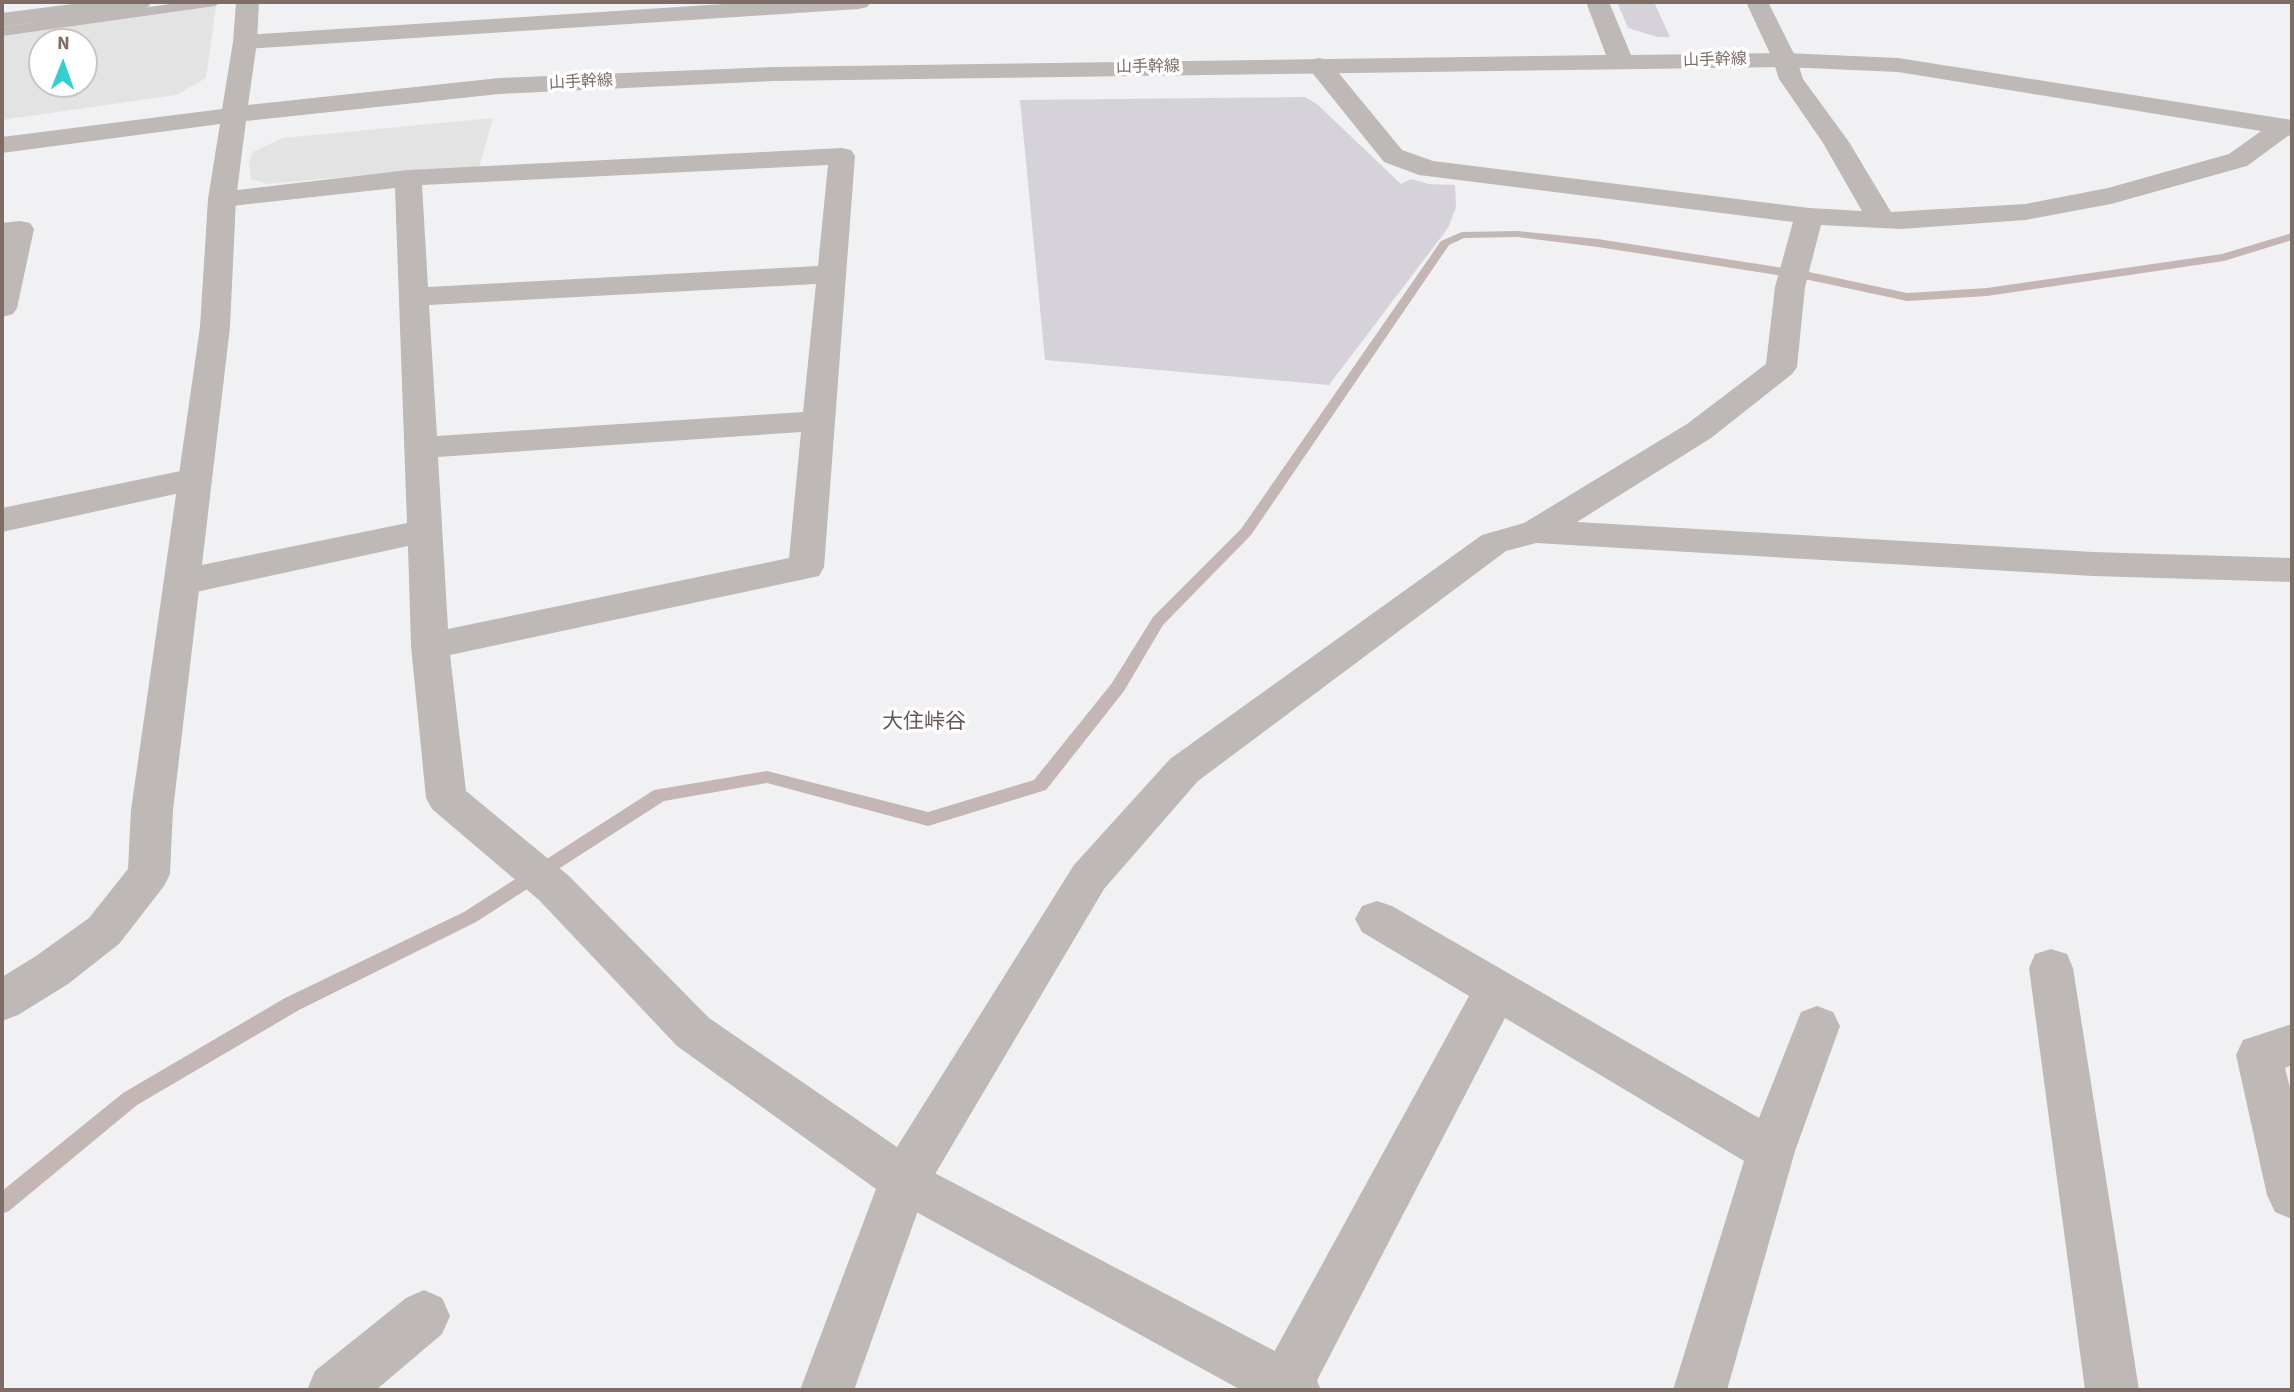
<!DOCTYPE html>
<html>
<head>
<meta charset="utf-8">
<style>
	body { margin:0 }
	#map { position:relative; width:2294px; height:1392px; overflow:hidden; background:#f1f1f4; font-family:"Source Sans 3",sans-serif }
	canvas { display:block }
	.frame { position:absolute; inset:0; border:4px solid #7e6c66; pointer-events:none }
	.north { position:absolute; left:28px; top:28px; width:70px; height:70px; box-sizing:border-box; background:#fff; border:2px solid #cbc4c2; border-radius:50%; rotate:1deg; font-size:19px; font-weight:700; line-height:28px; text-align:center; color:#7e6c66 }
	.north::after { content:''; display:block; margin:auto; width:24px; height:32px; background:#35cdcf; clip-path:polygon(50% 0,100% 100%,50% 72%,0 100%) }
</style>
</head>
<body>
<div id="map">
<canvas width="2294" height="1392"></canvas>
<div class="frame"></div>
<div class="north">N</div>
</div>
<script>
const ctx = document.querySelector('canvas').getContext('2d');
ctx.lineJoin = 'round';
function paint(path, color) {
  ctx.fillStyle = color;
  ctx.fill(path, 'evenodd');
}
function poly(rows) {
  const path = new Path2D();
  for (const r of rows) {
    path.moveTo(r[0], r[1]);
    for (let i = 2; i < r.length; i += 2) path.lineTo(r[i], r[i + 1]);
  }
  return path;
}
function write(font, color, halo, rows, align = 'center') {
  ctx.font = font + ' "Source Sans 3","Noto Sans JP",sans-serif';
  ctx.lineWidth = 7;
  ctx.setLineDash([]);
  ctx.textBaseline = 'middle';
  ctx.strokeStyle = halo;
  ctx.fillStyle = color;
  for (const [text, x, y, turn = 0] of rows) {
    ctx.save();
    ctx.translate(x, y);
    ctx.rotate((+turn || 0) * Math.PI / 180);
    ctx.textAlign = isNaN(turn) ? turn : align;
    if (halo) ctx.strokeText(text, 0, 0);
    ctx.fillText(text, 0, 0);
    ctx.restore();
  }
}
paint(poly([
	[202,2,216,7,206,78,176,95,2,120,2,28],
	[42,42,84,42,84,84,42,84],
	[493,118,479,168,431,169,267,184,251,179,249,162,253,152,282,138]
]), '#e4e3e4');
paint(poly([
	[1617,2,1654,2,1670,37,1657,37,1628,28],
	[1305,97,1318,105,1401,184,1411,179,1429,184,1455,185,1456,207,1448,228,1329,385,1045,360,1020,100]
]), '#d6d2da');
paint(poly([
	[1517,231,1598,239,1809,272,1907,293,1987,288,2222,254,2292,233,2292,240,2224,261,1987,296,1907,301,1809,280,1598,247,1517,237,1464,238,1449,245,1251,535,1163,625,1124,691,1046,790,928,826,767,783,664,801,476,922,299,1010,137,1105,9,1211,2,1214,2,1191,123,1093,285,998,464,912,654,790,767,771,928,812,1034,780,1112,683,1153,617,1241,529,1441,241,1462,232,1517,231]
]), '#c3b6b4');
paint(poly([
	[185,2,222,2,215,6,2,36,2,27,185,2]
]), '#beb8b6');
paint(poly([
	[88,2,152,2,148,7,140,9,2,27,2,13,88,2],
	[755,2,871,2,867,7,859,9,245,49,236,47,233,42,236,37,245,35,755,2],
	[1746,2,1768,2,1797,60,1803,79,1849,142,1891,212,2025,204,2108,188,2229,154,2275,121,2284,119,2292,121,2292,133,2247,166,2111,204,2025,220,1901,229,1821,225,1805,287,1797,367,1792,374,1711,438,1577,522,2093,552,2292,558,2292,582,2093,576,1536,543,1506,551,1198,781,1104,889,925,1191,854,1390,800,1390,876,1189,677,1046,539,900,432,809,426,798,411,646,408,546,182,595,169,591,164,582,169,573,182,569,407,523,395,188,222,207,212,205,208,199,212,193,408,170,842,148,851,150,855,156,824,567,819,576,450,655,466,791,569,876,709,1018,897,1147,1074,865,1170,759,1482,535,1524,523,1687,424,1766,364,1775,287,1793,222,1419,175,1384,162,1310,70,1307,65,1310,60,1319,58,1328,60,1402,150,1433,161,1809,208,1862,211,1823,143,1779,79,1773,60,1746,2],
	[828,165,818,266,428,287,422,185,828,165],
	[816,284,803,412,437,436,429,305,816,284],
	[801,432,789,558,448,629,438,457,801,432],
	[20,221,30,223,34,229,17,308,13,314,2,317,2,223,20,221],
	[195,468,207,471,212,479,207,487,2,532,2,508,195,468],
	[1377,901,1392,906,1759,1118,1801,1012,1817,1006,1833,1012,1840,1026,1795,1151,1727,1390,1673,1390,1744,1161,1505,1018,1312,1390,1262,1390,1259,1384,1267,1365,1469,996,1362,932,1355,919,1362,906,1377,901],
	[2051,949,2067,954,2073,968,2139,1390,2085,1390,2029,968,2035,954,2051,949],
	[2292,1024,2292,1065,2285,1068,2292,1096,2292,1219,2275,1212,2267,1195,2236,1055,2243,1040,2292,1024],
	[424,1290,442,1298,450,1316,442,1334,376,1390,307,1390,315,1371,406,1298,424,1290]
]), '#beb8b6');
paint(poly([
	[236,2,259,2,257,42,248,105,499,78,774,67,1606,55,1586,2,1609,2,1631,55,1785,53,1898,58,2292,120,2292,136,1898,72,1785,67,774,81,499,94,246,121,236,199,230,327,173,810,170,874,164,886,119,944,68,984,18,1015,2,1021,2,977,36,956,89,918,128,869,131,810,200,327,208,199,220,124,2,153,2,137,222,109,233,42,236,2],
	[904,1157,1313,1371,1321,1390,1241,1390,887,1196,879,1180,887,1164,904,1157]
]), '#beb8b6');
write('16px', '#7e6c66', '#fff', [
	["山手幹線",1715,61,-2],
	["山手幹線",1148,68,-1],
	["山手幹線",581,83,-3]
]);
write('21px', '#645753', '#fff', [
	["大住峠谷",924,723]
]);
</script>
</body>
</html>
